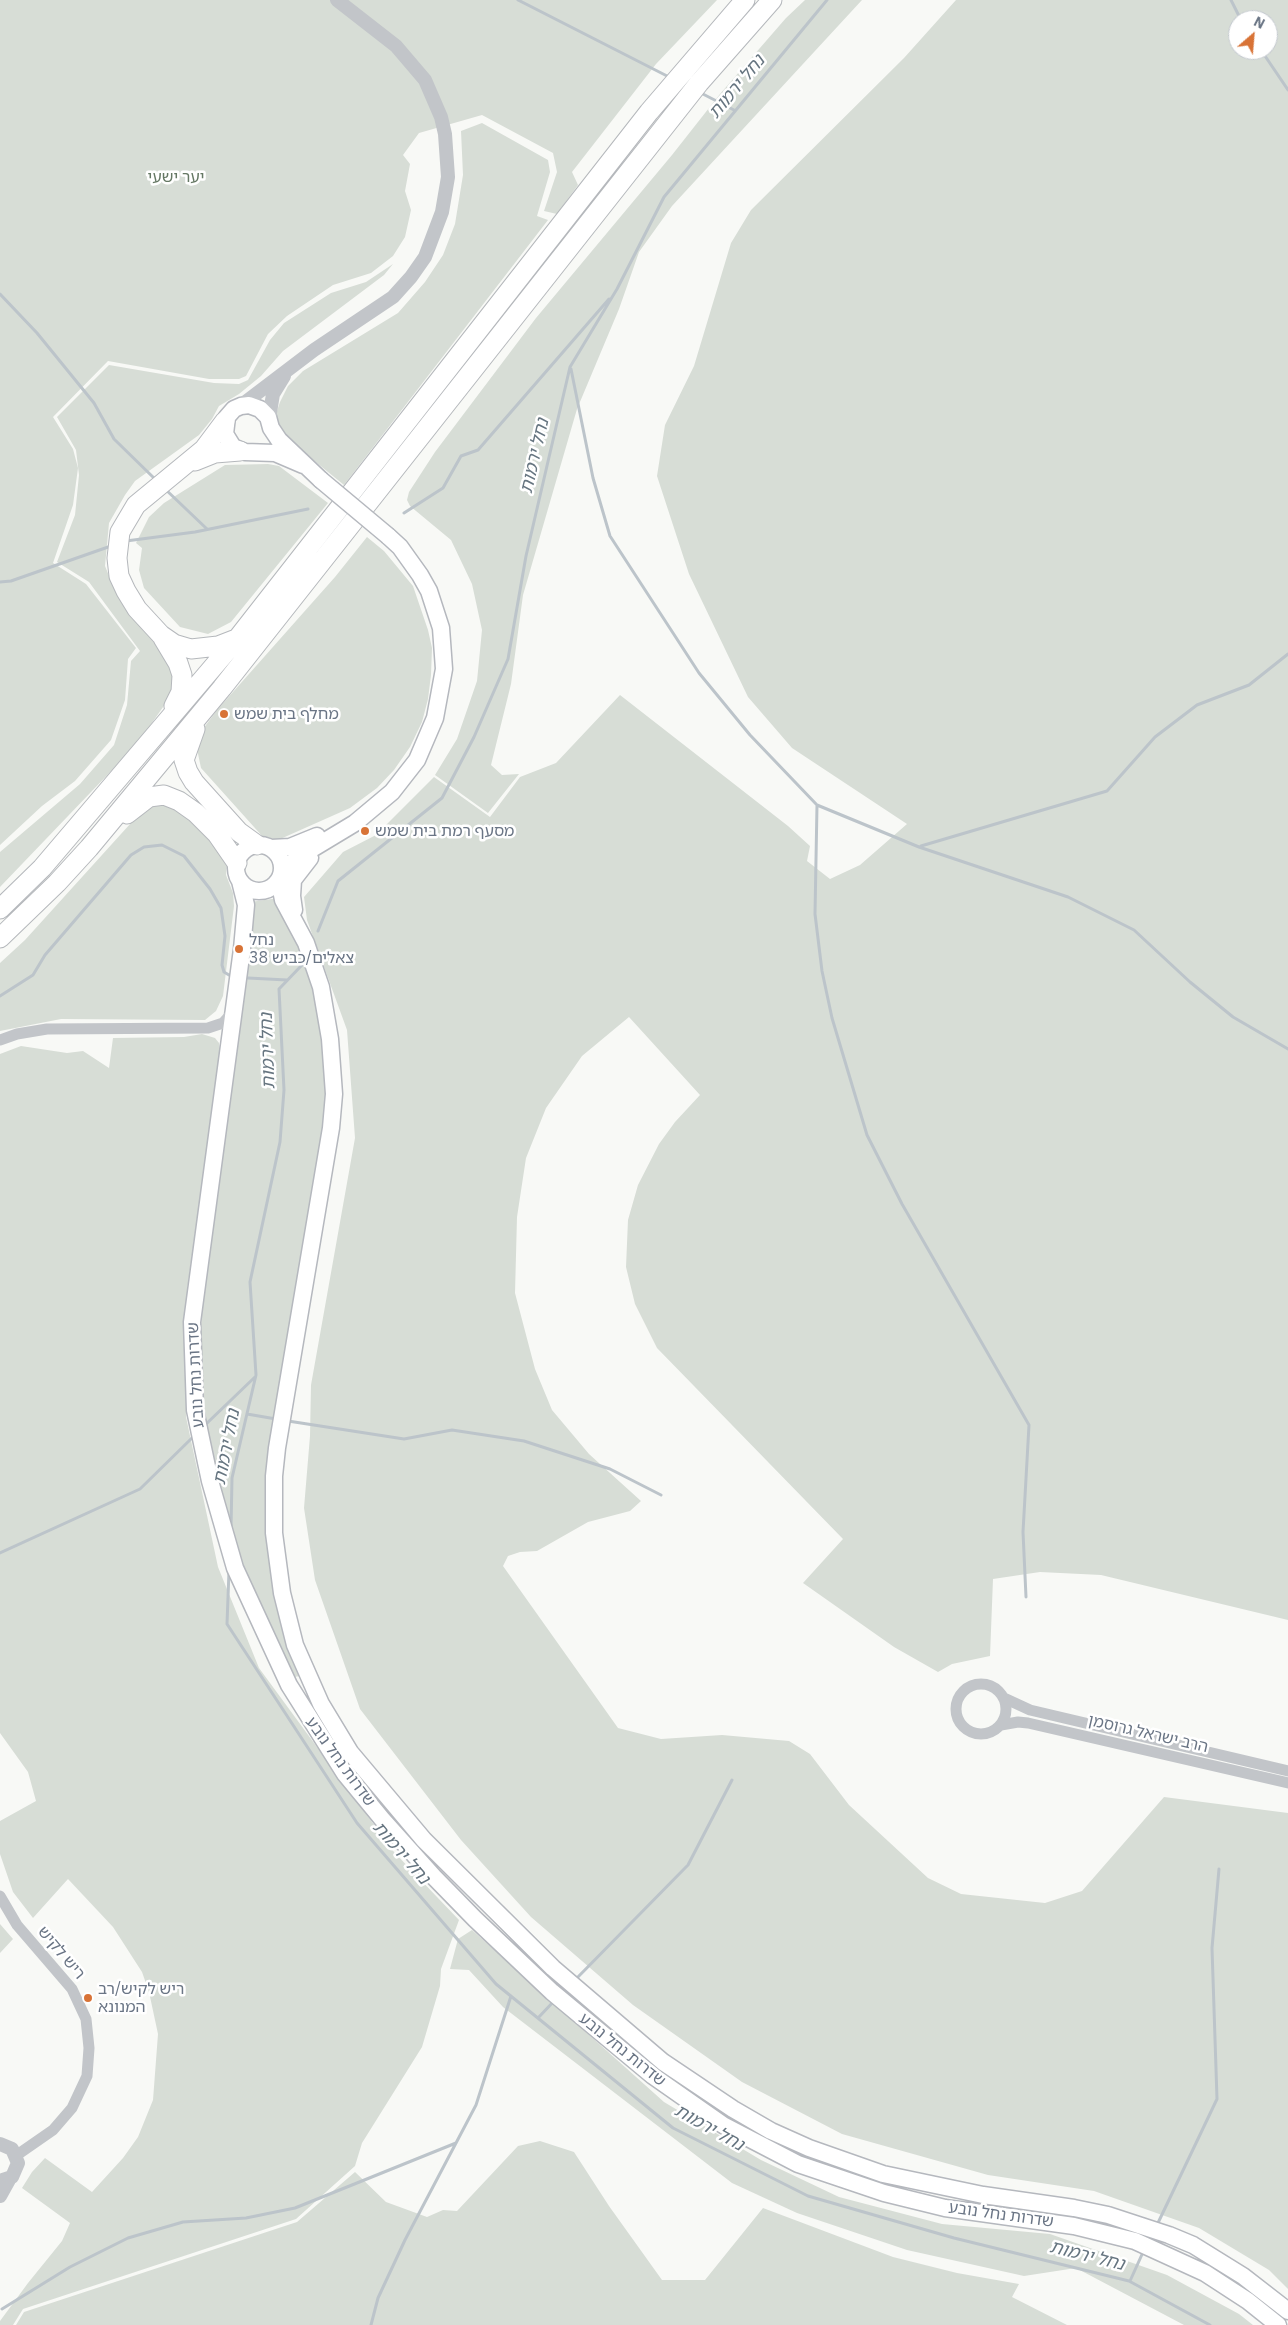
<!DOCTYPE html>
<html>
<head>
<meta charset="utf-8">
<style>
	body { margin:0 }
	#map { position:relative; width:1288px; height:2325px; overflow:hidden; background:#f8f9f6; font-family:"IBM Plex Sans",sans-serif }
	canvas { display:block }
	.north { position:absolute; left:1228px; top:10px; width:50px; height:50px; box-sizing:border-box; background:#fff; border:1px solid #c3c8ce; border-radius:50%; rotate:27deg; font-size:14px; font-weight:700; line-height:20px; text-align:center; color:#6a7585 }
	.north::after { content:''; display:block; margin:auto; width:18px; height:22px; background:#d87336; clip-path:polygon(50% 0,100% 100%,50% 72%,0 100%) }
</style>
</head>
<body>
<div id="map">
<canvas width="1288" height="2325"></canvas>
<div class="north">N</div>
</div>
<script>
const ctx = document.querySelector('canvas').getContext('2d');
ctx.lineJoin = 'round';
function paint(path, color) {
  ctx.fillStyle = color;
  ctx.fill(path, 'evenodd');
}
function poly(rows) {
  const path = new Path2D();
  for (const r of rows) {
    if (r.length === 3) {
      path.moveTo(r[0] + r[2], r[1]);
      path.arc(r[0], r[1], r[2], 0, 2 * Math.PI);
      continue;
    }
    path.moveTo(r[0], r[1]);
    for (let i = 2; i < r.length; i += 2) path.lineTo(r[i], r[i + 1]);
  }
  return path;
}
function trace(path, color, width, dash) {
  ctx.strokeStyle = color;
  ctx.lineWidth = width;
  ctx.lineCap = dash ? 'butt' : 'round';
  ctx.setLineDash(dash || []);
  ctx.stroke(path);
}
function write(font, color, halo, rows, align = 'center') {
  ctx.font = font + ' "IBM Plex Sans","Noto Sans Hebrew",sans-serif';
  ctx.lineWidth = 5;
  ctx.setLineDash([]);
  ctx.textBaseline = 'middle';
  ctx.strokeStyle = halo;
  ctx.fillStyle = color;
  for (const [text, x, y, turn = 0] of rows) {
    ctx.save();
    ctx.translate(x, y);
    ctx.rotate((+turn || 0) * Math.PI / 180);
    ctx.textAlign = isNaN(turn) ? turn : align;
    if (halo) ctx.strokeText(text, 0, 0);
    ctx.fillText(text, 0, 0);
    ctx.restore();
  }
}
paint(poly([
	[0,0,717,0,656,64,572,172,578,185,557,214,544,211,557,172,553,153,482,115,419,133,403,155,410,164,405,191,411,210,405,237,393,256,371,273,333,285,287,316,268,334,246,376,239,379,209,379,108,361,53,417,73,449,78,468,73,505,53,563,86,584,136,648,128,659,125,700,111,740,75,781,42,806,0,845],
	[805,0,862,0,672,206,639,252,619,309,577,409,523,595,511,684,491,765,502,775,519,774,488,813,435,775,457,739,477,681,482,630,472,584,451,540,410,506,407,500,409,492,435,452,536,318,672,155,720,94,786,18],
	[956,0,1288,0,1288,1620,1101,1575,1040,1572,993,1579,990,1656,952,1664,938,1672,894,1647,803,1583,843,1539,657,1348,635,1304,626,1267,628,1220,638,1185,659,1144,675,1122,700,1095,629,1017,582,1056,546,1108,526,1158,517,1217,515,1293,535,1369,552,1410,589,1454,641,1501,630,1511,588,1522,537,1551,520,1552,508,1556,503,1566,618,1728,661,1739,722,1735,789,1741,810,1754,849,1805,928,1878,961,1894,1045,1903,1082,1891,1164,1797,1288,1813,1288,2289,1269,2270,1199,2228,1094,2191,988,2175,842,2134,742,2082,633,2005,531,1917,461,1840,360,1709,315,1580,304,1508,310,1436,311,1385,355,1138,347,1030,307,920,304,897,343,852,376,835,434,777,490,817,520,777,556,763,620,695,788,826,810,846,807,861,830,879,860,865,907,824,792,748,748,697,689,574,657,476,665,425,694,366,731,243,751,210,904,58],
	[1238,20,1268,20,1268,50,1238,50],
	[482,123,548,160,550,172,537,216,548,220,344,485,280,433,275,417,280,402,288,386,303,371,398,313,425,282,443,255,455,224,463,175,461,131],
	[393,264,384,275,283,351,261,376,239,394,219,406,212,419,199,435,135,481,125,495,109,523,105,566,114,588,135,621,166,654,175,669,170,697,147,730,114,768,0,887,0,852,80,784,114,745,127,705,131,661,140,651,89,582,57,562,75,515,79,475,76,450,57,417,109,365,214,383,239,384,248,380,270,340,284,323,331,293,366,282],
	[268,464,279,466,328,503,231,622,208,634,180,627,144,588,139,570,142,548,136,543,149,517,164,503,225,465],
	[367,537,384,551,413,586,428,630,432,648,431,675,428,699,422,722,410,747,394,770,377,788,350,808,278,840,263,837,201,768,197,749,203,729,217,710,335,577],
	[164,803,192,814,227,863,226,875,233,893,234,906,223,996,216,1011,205,1020,61,1019,0,1031,0,963,25,940,140,813,152,806],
	[279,898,319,991,330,1094,269,1471,300,1676,294,1677,251,1592,217,1485,202,1403,200,1349,203,1285,250,902],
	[202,1034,215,1038,219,1043,220,1050,187,1291,186,1417,218,1567,259,1668,394,1852,459,1920,441,1969,440,1986,422,2047,362,2143,355,2166,296,2219,23,2309,13,2325,0,2325,0,2321,28,2283,62,2241,70,2223,22,2188,32,2172,45,2158,92,2192,123,2158,138,2137,153,2100,158,2034,149,1992,142,1972,113,1927,68,1879,33,1918,13,1892,0,1854,0,1821,36,1801,28,1772,0,1733,0,1054,21,1046,67,1053,83,1051,109,1068,113,1038,184,1037],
	[0,1924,13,1939,0,1953],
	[472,1930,664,2102,761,2160,839,2197,942,2224,1050,2234,1167,2275,1239,2314,1253,2325,1184,2325,1076,2268,1024,2276,907,2250,797,2213,732,2183,503,2007,469,1970,450,1969,458,1939],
	[540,2141,574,2152,609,2206,662,2280,705,2280,763,2208,893,2257,957,2273,1019,2284,1012,2297,1067,2325,16,2325,24,2312,297,2222,355,2172,386,2202,427,2217,443,2210,457,2211,518,2146]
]), '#d7ddd6');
trace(poly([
	[518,0,671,78],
	[1231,0,1241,20],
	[1261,50,1288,90],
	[699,92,734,110],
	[0,294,37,333,94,403,114,439,156,480],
	[571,369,593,478,610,536,699,673,750,735,817,805,919,847,1068,897,1134,930,1190,982,1233,1017,1288,1049],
	[164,488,207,529],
	[404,513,443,488,461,456,478,450,609,299],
	[126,541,195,532,308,509],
	[0,582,11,581,111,546],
	[817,805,815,914,822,971,832,1018,867,1135,902,1204,1029,1425,1023,1532,1026,1597],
	[921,846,1107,791,1155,737,1197,705,1249,685,1288,654],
	[318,931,338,881,442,798,474,737,508,659,526,556,570,367,617,289,664,197,827,0],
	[248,978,287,980],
	[0,996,33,975,45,955,131,855,144,847,162,845,184,856,210,889,221,908,225,936,222,965,224,972,229,975],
	[247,1414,276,1419],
	[288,1421,404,1439,452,1430,524,1441,610,1469,661,1495],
	[204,1426,255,1377],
	[231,1528,232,1478,256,1375,250,1282,280,1142,284,1090,279,989,302,965],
	[0,1553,140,1489,194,1436],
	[229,1571,227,1624,357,1823,496,1984,673,2128,808,2196,954,2238,1129,2281,1210,2325],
	[575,1980,688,1865,732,1780],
	[538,2018,555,2000],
	[1157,2225,1217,2099,1212,1948,1219,1869],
	[1130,2281,1144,2250],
	[2,2309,70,2267,128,2238,183,2222,246,2218,295,2208,456,2143],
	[371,2325,378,2298,405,2240,476,2105,511,1996]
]), '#bcc4ca', 3);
const secondary = poly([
	[303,465,275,453,245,452,233,447,225,434,227,417,234,409,241,406,249,405,260,409,268,417,271,428,279,440,321,480],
	[259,868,23],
	[271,848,290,847,317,836],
	[282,874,297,858,355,823,392,792,417,760,435,718,444,669,441,628,429,591,420,575,400,547,388,536],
	[279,880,283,900,306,943,321,987,330,1039,334,1094,331,1128,277,1448,274,1476,274,1533,282,1593,295,1645,321,1704,350,1752,424,1840,553,1968,663,2062,733,2109,771,2131,809,2148,883,2174,983,2195,1074,2208,1108,2215,1169,2235,1193,2245,1243,2276,1288,2311],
	[240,881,246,905,242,949,192,1322,195,1410,210,1481,235,1568,289,1685,345,1774,382,1819,434,1877,475,1919,552,1992,653,2076,723,2125,798,2164,884,2193,945,2208,1074,2226,1135,2241,1205,2273,1248,2301,1278,2325],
	[294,910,292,896,293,880,310,858]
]);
const trunk = poly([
	[225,421,204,449,136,505,120,532,117,558,119,576,126,591,137,609,161,635,174,644,191,649,218,646,236,639],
	[195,461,215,453,240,451],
	[163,638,178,663,182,675,181,692,174,706],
	[195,729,184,760,188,772,194,782,239,832,257,845],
	[127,814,149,797,164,795,179,801,196,813,217,834,237,863],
	[0,909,42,868,237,639,649,112,745,0],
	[0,938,57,883,89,848,222,688,699,83,772,0]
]);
trace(secondary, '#b5b8be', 19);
trace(trunk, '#b5b8bc', 21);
trace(poly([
	[0,1040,17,1034,47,1029,208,1028,223,1023,233,1012],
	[981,1709,25],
	[1004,1698,1030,1710,1288,1771],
	[1001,1725,1018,1722,1028,1723,1288,1783],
	[0,1896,17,1925,72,1989,86,2019,89,2048,87,2076,72,2108,53,2130,17,2155]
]), '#c2c5c9', 11);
trace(poly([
	[239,407,314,350,393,297,411,277,425,257,442,212,448,177,445,134,441,117,425,80,396,46,337,0],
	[269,419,273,394,284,376],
	[0,2144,12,2149,18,2163,12,2177,0,2181],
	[0,2196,10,2178]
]), '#c2c5c9', 14);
trace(secondary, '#fff', 16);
trace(trunk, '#fff', 19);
const secondaryBridge = poly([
	[321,480,388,536]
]);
trace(secondaryBridge, '#b5b8be', 19, []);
trace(secondaryBridge, '#fff', 16);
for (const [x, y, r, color] of [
	[224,714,5,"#d87336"],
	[365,831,5,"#d87336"],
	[239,949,5,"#d87336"],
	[88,1998,5,"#d87336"]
]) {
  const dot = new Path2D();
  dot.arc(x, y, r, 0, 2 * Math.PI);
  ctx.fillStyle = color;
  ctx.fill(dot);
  trace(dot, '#fff', 2);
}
write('16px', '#657864', '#fff', [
	["יער ישעי",176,177]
]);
write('16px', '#6a7585', '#fff', [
	["מחלף בית שמש",234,714],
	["מסעף רמת בית שמש",375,831],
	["נחל",249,940],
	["צאלים/כביש 38",249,958],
	["ריש לקיש/רב",98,1989],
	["המנונא",98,2007]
], 'left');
write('16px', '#6a7585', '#fff', [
	["שדרות נחל נובע",196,1375,-93],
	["הרב ישראל גרוסמן",1148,1734,13],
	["שדרות נחל נובע",340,1762,54],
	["ריש לקיש",61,1953,50],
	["שדרות נחל נובע",622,2050,39],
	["שדרות נחל נובע",1001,2215,8]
]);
write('italic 18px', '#667580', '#fff', [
	["נחל ירמות",737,87,-50],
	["נחל ירמות",535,456,-77],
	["נחל ירמות",268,1051,-92],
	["נחל ירמות",227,1447,-79],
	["נחל ירמות",401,1853,49],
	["נחל ירמות",709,2128,29],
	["נחל ירמות",1087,2256,14]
]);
</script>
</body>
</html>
